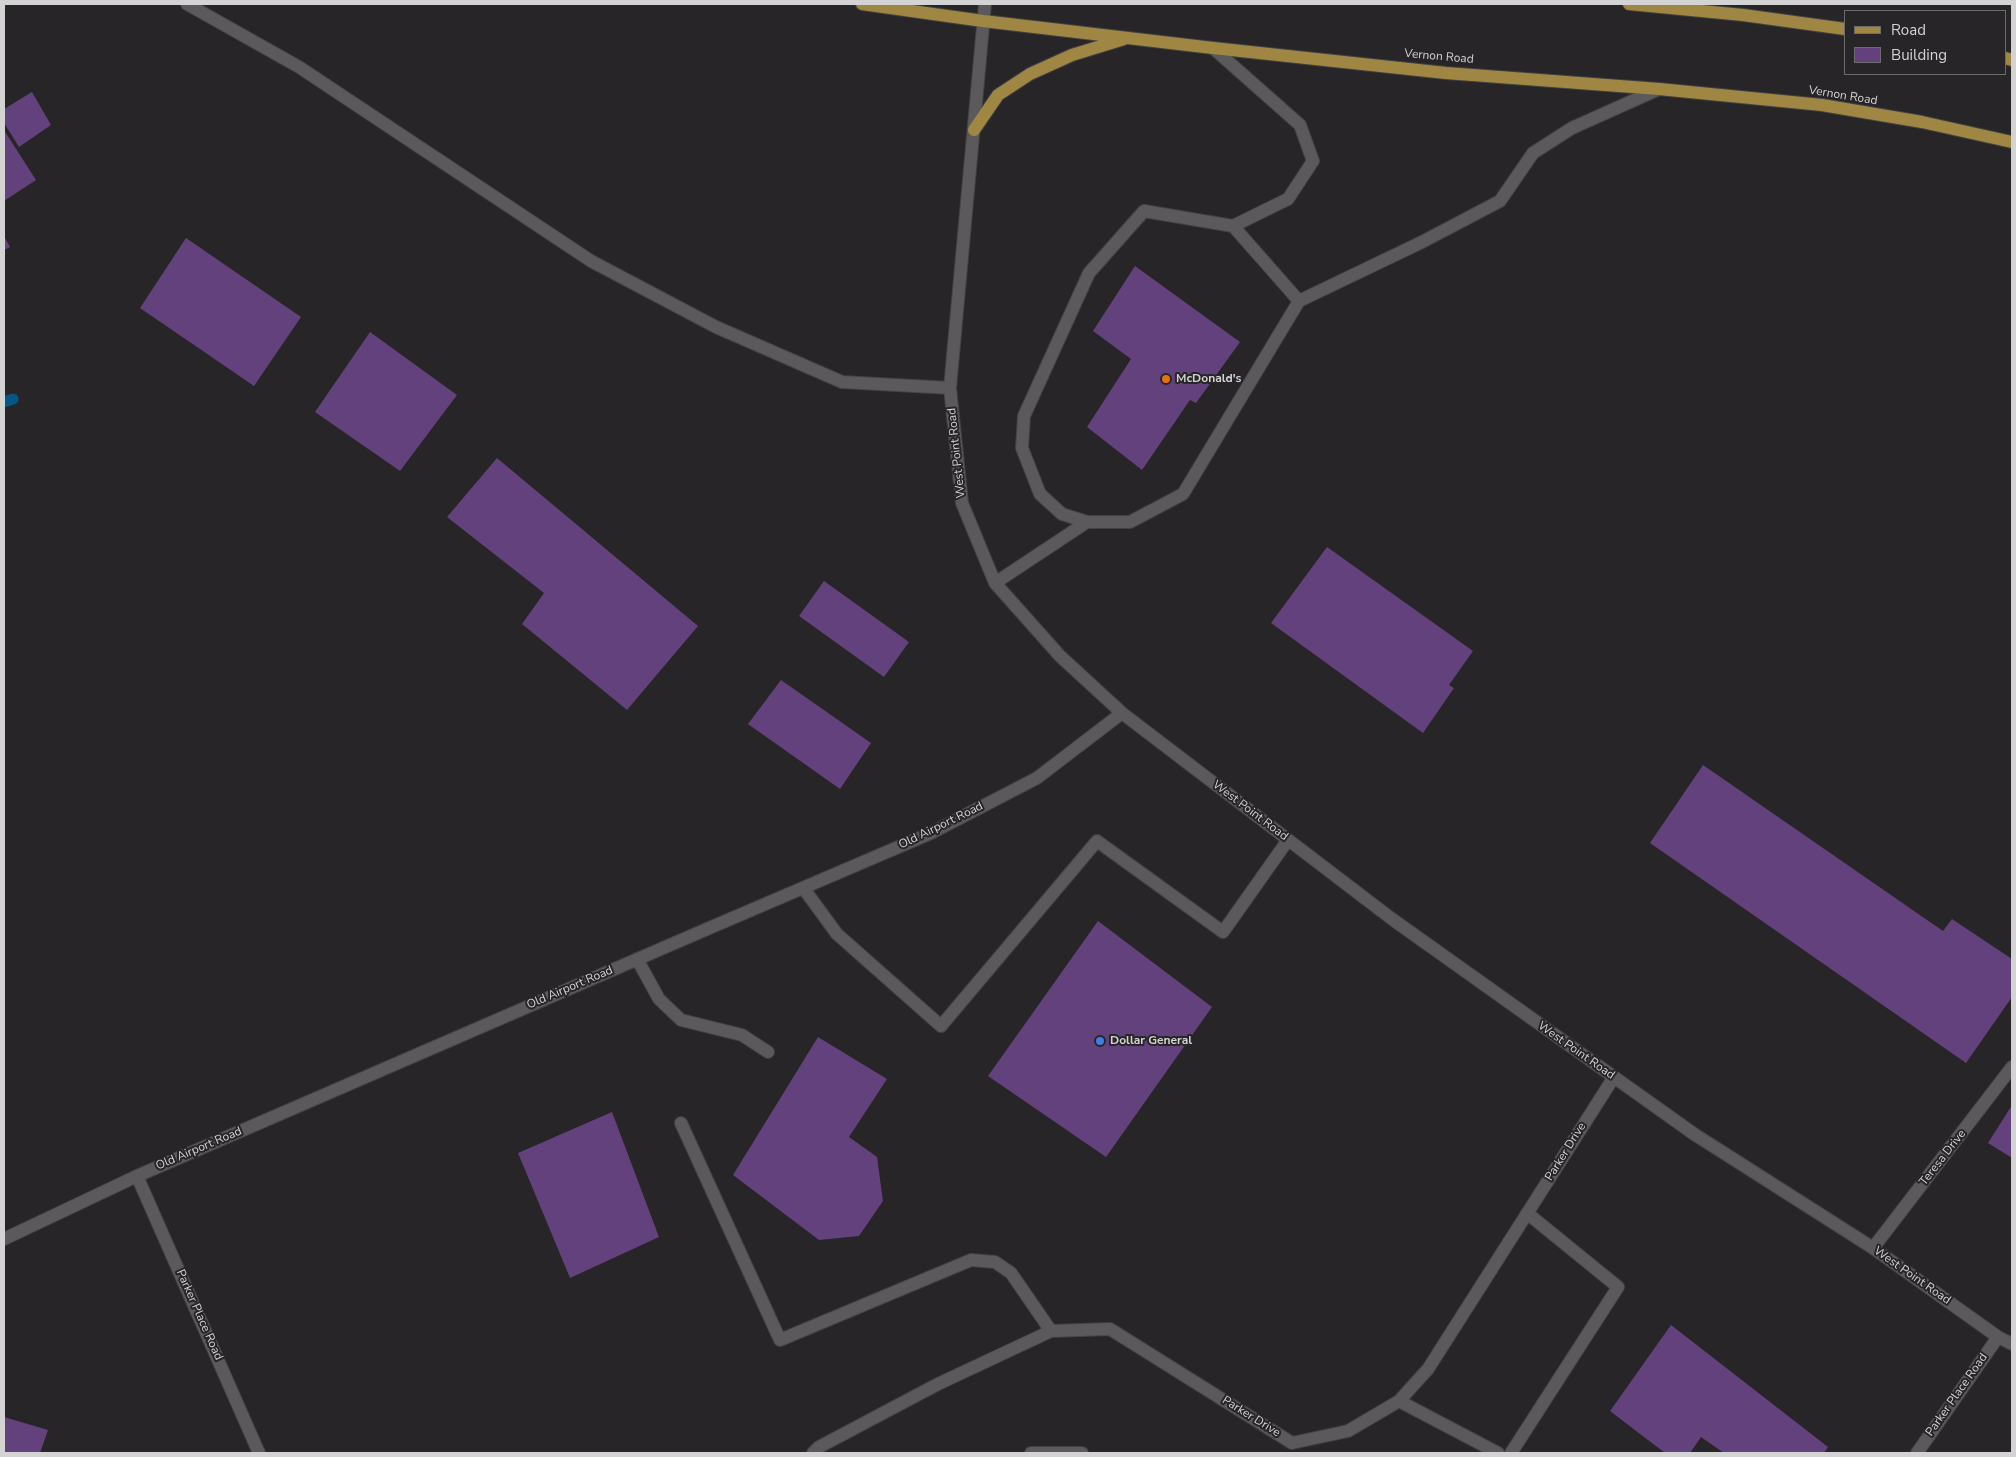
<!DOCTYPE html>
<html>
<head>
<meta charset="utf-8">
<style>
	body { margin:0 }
	#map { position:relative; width:2016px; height:1457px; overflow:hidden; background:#272527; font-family:"Nunito Sans",sans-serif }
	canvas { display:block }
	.frame { position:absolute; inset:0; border:5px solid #d4d3d4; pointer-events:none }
	.legend { position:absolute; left:1844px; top:10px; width:162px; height:65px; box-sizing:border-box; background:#272527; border:1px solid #6c6b6c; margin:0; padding:6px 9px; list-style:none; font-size:15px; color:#d4d3d4 }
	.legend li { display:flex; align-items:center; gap:10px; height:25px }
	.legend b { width:25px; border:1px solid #6c6b6c }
</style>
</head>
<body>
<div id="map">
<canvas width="2016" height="1457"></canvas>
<div class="frame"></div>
<ul class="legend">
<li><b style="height:6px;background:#9f8743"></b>Road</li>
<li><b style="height:14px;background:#63417c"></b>Building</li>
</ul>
</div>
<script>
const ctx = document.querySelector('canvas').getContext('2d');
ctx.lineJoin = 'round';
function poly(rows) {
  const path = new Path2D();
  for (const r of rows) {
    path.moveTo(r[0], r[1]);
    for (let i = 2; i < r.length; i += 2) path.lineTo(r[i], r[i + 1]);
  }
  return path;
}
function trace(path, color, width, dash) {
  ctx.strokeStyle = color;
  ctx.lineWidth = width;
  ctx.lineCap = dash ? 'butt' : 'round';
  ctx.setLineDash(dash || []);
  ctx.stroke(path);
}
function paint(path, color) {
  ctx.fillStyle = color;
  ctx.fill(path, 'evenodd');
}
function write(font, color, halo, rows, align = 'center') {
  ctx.font = font + ' "Nunito Sans",sans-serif';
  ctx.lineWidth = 4;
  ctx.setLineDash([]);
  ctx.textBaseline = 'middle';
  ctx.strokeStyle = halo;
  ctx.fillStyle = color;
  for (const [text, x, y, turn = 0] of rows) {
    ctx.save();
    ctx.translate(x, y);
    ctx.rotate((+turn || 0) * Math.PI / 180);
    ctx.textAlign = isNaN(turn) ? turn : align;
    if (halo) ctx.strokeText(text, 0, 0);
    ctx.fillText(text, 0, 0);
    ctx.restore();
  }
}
trace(poly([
	[4,402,13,399]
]), '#055885', 11);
paint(poly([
	[32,92,51,125,19,147,4,123,4,109],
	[4,130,36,180,4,201],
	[4,236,10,247,4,250],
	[186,238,301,317,254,386,140,308],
	[1135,266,1240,342,1196,403,1190,400,1142,470,1087,427,1131,359,1093,331],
	[370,332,457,395,400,471,315,412],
	[497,458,698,626,627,710,522,624,544,593,447,517],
	[1327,547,1473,651,1449,685,1454,688,1423,733,1271,623],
	[824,581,909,642,884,677,799,616],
	[781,680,871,743,840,789,748,724],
	[1703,765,1943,931,1952,919,2012,959,2012,997,1966,1063,1650,843],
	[1098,921,1212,1007,1106,1157,988,1076],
	[818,1037,887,1079,849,1137,877,1157,883,1201,859,1236,819,1240,733,1175],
	[2012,1105,2012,1158,1988,1143],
	[612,1112,659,1237,570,1278,518,1153],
	[1671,1325,1828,1447,1824,1453,1724,1453,1701,1437,1690,1453,1665,1453,1610,1411],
	[4,1417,48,1430,40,1453,4,1453]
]), '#63417c');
const minor = poly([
	[187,4,299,67,591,261,716,327,842,382,950,388],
	[985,4,950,388,962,503,995,583,1060,656,1122,713,1392,919,1694,1134,1873,1248,1998,1337,2012,1344],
	[1213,48,1300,125,1313,161,1288,199,1233,226,1144,211,1089,273,1024,416,1022,448,1040,494,1062,514,1087,522,1130,522,1183,494,1299,301,1233,226],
	[1299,301,1422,242,1500,201,1533,153,1572,128,1659,89],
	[995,583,1087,522],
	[804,889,837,934,941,1026,1097,841,1223,932,1288,840],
	[637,959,659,999,681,1020,742,1035,768,1052],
	[681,1123,780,1340,971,1260,995,1262,1011,1273,1051,1331],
	[137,1176,259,1453],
	[4,1239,137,1176,707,929,931,833,1037,778,1122,713],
	[1873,1248,2012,1067],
	[1399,1401,1498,1453],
	[813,1453,819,1447,938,1384,1051,1331,1110,1329,1292,1443,1348,1431,1399,1401,1428,1369,1614,1077],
	[1031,1453,1082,1453],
	[1511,1453,1618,1287,1527,1213],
	[1917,1453,1998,1337]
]);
const major = poly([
	[862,4,983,21,1213,48,1446,73,1659,89,1822,105,1922,122,2012,142],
	[1629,4,1743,15,1845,29],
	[2005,58,2012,60],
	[974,130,998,95,1030,74,1072,55,1124,39]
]);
trace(minor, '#434243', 14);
trace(major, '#434243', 14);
trace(minor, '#5b595b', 12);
trace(major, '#9f8743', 12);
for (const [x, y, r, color] of [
	[1166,379,5,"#e8710a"],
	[1100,1041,5,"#3f7fe0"]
]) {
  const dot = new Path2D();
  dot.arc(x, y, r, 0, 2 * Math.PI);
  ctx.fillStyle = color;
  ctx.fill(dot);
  trace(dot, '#272527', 2);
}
write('12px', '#d4d3d4', '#272527', [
	["Vernon Road",1439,57,5],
	["Vernon Road",1843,96,9],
	["West Point Road",957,453,-96],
	["West Point Road",1250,811,37],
	["Old Airport Road",941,826,-26],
	["Old Airport Road",570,988,-23],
	["West Point Road",1576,1051,35],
	["Old Airport Road",199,1149,-23],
	["Parker Drive",1566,1152,-58],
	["Teresa Drive",1943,1158,-52],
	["West Point Road",1912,1276,35],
	["Parker Place Road",199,1315,66],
	["Parker Place Road",1957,1395,-55],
	["Parker Drive",1251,1417,32]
]);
write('bold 12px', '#d4d3d4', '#272527', [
	["McDonald's",1176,379],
	["Dollar General",1110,1041]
], 'left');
</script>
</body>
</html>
